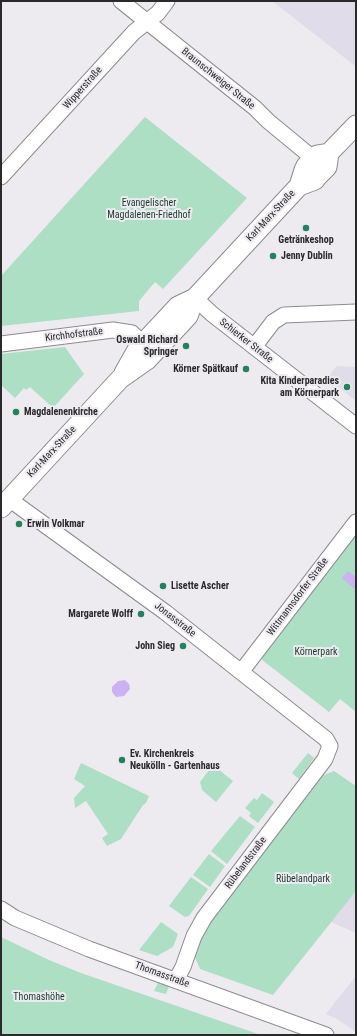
<!DOCTYPE html>
<html>
<head>
<meta charset="utf-8">
<style>
	body { margin:0 }
	#map { position:relative; width:357px; height:1036px; overflow:hidden; background:#edeaf0; font-family:"Roboto Condensed",sans-serif }
	canvas { display:block }
	.frame { position:absolute; inset:0; border:2px solid #2a292b; pointer-events:none }
</style>
</head>
<body>
<div id="map">
<canvas width="357" height="1036"></canvas>
<div class="frame"></div>
</div>
<script>
const ctx = document.querySelector('canvas').getContext('2d');
ctx.lineJoin = 'round';
function paint(path, color) {
  ctx.fillStyle = color;
  ctx.fill(path, 'evenodd');
}
function poly(rows) {
  const path = new Path2D();
  for (const r of rows) {
    path.moveTo(r[0], r[1]);
    for (let i = 2; i < r.length; i += 2) path.lineTo(r[i], r[i + 1]);
  }
  return path;
}
function trace(path, color, width, dash) {
  ctx.strokeStyle = color;
  ctx.lineWidth = width;
  ctx.lineCap = dash ? 'butt' : 'round';
  ctx.setLineDash(dash || []);
  ctx.stroke(path);
}
function write(font, color, halo, rows, align = 'center') {
  ctx.font = font + ' "Roboto Condensed",sans-serif';
  ctx.lineWidth = 4;
  ctx.setLineDash([]);
  ctx.textBaseline = 'middle';
  ctx.strokeStyle = halo;
  ctx.fillStyle = color;
  for (const [text, x, y, turn = 0] of rows) {
    ctx.save();
    ctx.translate(x, y);
    ctx.rotate((+turn || 0) * Math.PI / 180);
    ctx.textAlign = isNaN(turn) ? turn : align;
    if (halo) ctx.strokeText(text, 0, 0);
    ctx.fillText(text, 0, 0);
    ctx.restore();
  }
}
paint(poly([
	[272,1,356,1,356,67,335,50],
	[337,366,356,367,356,401,327,378],
	[356,891,356,933,331,922],
	[356,976,356,1032,337,1019,326,1014]
]), '#e1dce9');
paint(poly([
	[145,117,247,198,163,289,155,282,139,301,139,311,1,326,1,276],
	[65,347,84,374,53,408,30,387,26,390,24,388,15,398,1,385,1,354],
	[356,535,356,712,340,699,329,712,261,659],
	[308,753,314,758,299,779,292,773],
	[81,763,149,796,146,803,143,805,121,839,107,846,102,838,108,834,86,801,75,808,74,798,85,786,74,779],
	[213,765,233,781,216,802,202,790,200,782],
	[334,771,356,786,356,891,273,995,200,969,194,955,206,928,321,776],
	[262,793,274,802,258,823,249,816,251,813,245,808,254,798,257,800],
	[240,816,255,827,227,864,211,851],
	[209,854,225,866,210,887,193,875],
	[191,877,208,889,189,916,185,917,169,906],
	[161,922,178,934,173,947,157,956,139,950],
	[1,937,49,960,81,973,261,1035,1,1035],
	[159,981,170,984,166,994,154,991]
]), '#addfc4');
paint(poly([
	[348,571,356,577,356,590,342,578],
	[125,680,129,684,130,689,124,696,116,697,112,692,112,687,118,681]
]), '#cdb1f5');
const minor = poly([
	[121,1,255,108,268,121,314,159],
	[1,177,134,32,158,13,167,1],
	[195,298,212,314,356,426],
	[1,344,113,330,132,333,143,344],
	[254,347,273,322,284,315,356,312],
	[9,499,165,612,326,739,330,746,325,759,204,918,194,936,183,967,176,980],
	[241,672,356,522],
	[1,909,15,918,89,949,326,1035]
]);
const major = poly([
	[299,186,304,170,306,166,317,155,329,153],
	[124,373,137,350,178,306,195,298],
	[1,508,120,379,147,360,188,316,195,298,299,186,315,180,317,177,327,167,329,153,356,125]
]);
trace(minor, '#8d8b90', 17);
trace(major, '#8d8b90', 21);
trace(minor, '#fff', 15);
trace(major, '#fff', 19);
for (const [x, y, r, color] of [
	[306,228,4,"#21825b"],
	[273,256,4,"#21825b"],
	[186,346,4,"#21825b"],
	[246,369,4,"#21825b"],
	[347,387,4,"#21825b"],
	[16,412,4,"#21825b"],
	[19,524,4,"#21825b"],
	[163,586,4,"#21825b"],
	[141,614,4,"#21825b"],
	[183,646,4,"#21825b"],
	[122,760,4,"#21825b"]
]) {
  const dot = new Path2D();
  dot.arc(x, y, r, 0, 2 * Math.PI);
  ctx.fillStyle = color;
  ctx.fill(dot);
  trace(dot, '#edeaf0', 1.5);
}
write('10px', '#2a292b', '#edeaf0', [
	["Braunschweiger Straße",218,79,39],
	["Wipperstraße",83,88,-48],
	["Karl-Marx-Straße",271,216,-47],
	["Kirchhofstraße",74,335,-7],
	["Schierker Straße",246,341,38],
	["Karl-Marx-Straße",52,452,-47],
	["Wittmannsdorfer Straße",298,597,-53],
	["Jonasstraße",175,620,38],
	["Rübelandstraße",246,863,-53],
	["Thomasstraße",162,975,20]
]);
write('10px', '#183c2b', '#edeaf0', [
	["Evangelischer",149,203],
	["Magdalenen-Friedhof",149,215],
	["Körnerpark",316,652],
	["Rübelandpark",303,879],
	["Thomashöhe",39,997]
]);
write('bold 10px', '#2a292b', '#edeaf0', [
	["Getränkeshop",306,240,"center"],
	["Jenny Dublin",281,256],
	["Oswald Richard",178,340,"right"],
	["Springer",178,352,"right"],
	["Körner Spätkauf",238,369,"right"],
	["Kita Kinderparadies",339,381,"right"],
	["am Körnerpark",339,393,"right"],
	["Magdalenenkirche",24,412],
	["Erwin Volkmar",27,524],
	["Lisette Ascher",171,586],
	["Margarete Wolff",133,614,"right"],
	["John Sieg",175,646,"right"],
	["Ev. Kirchenkreis",130,754],
	["Neukölln - Gartenhaus",130,766]
], 'left');
</script>
</body>
</html>
